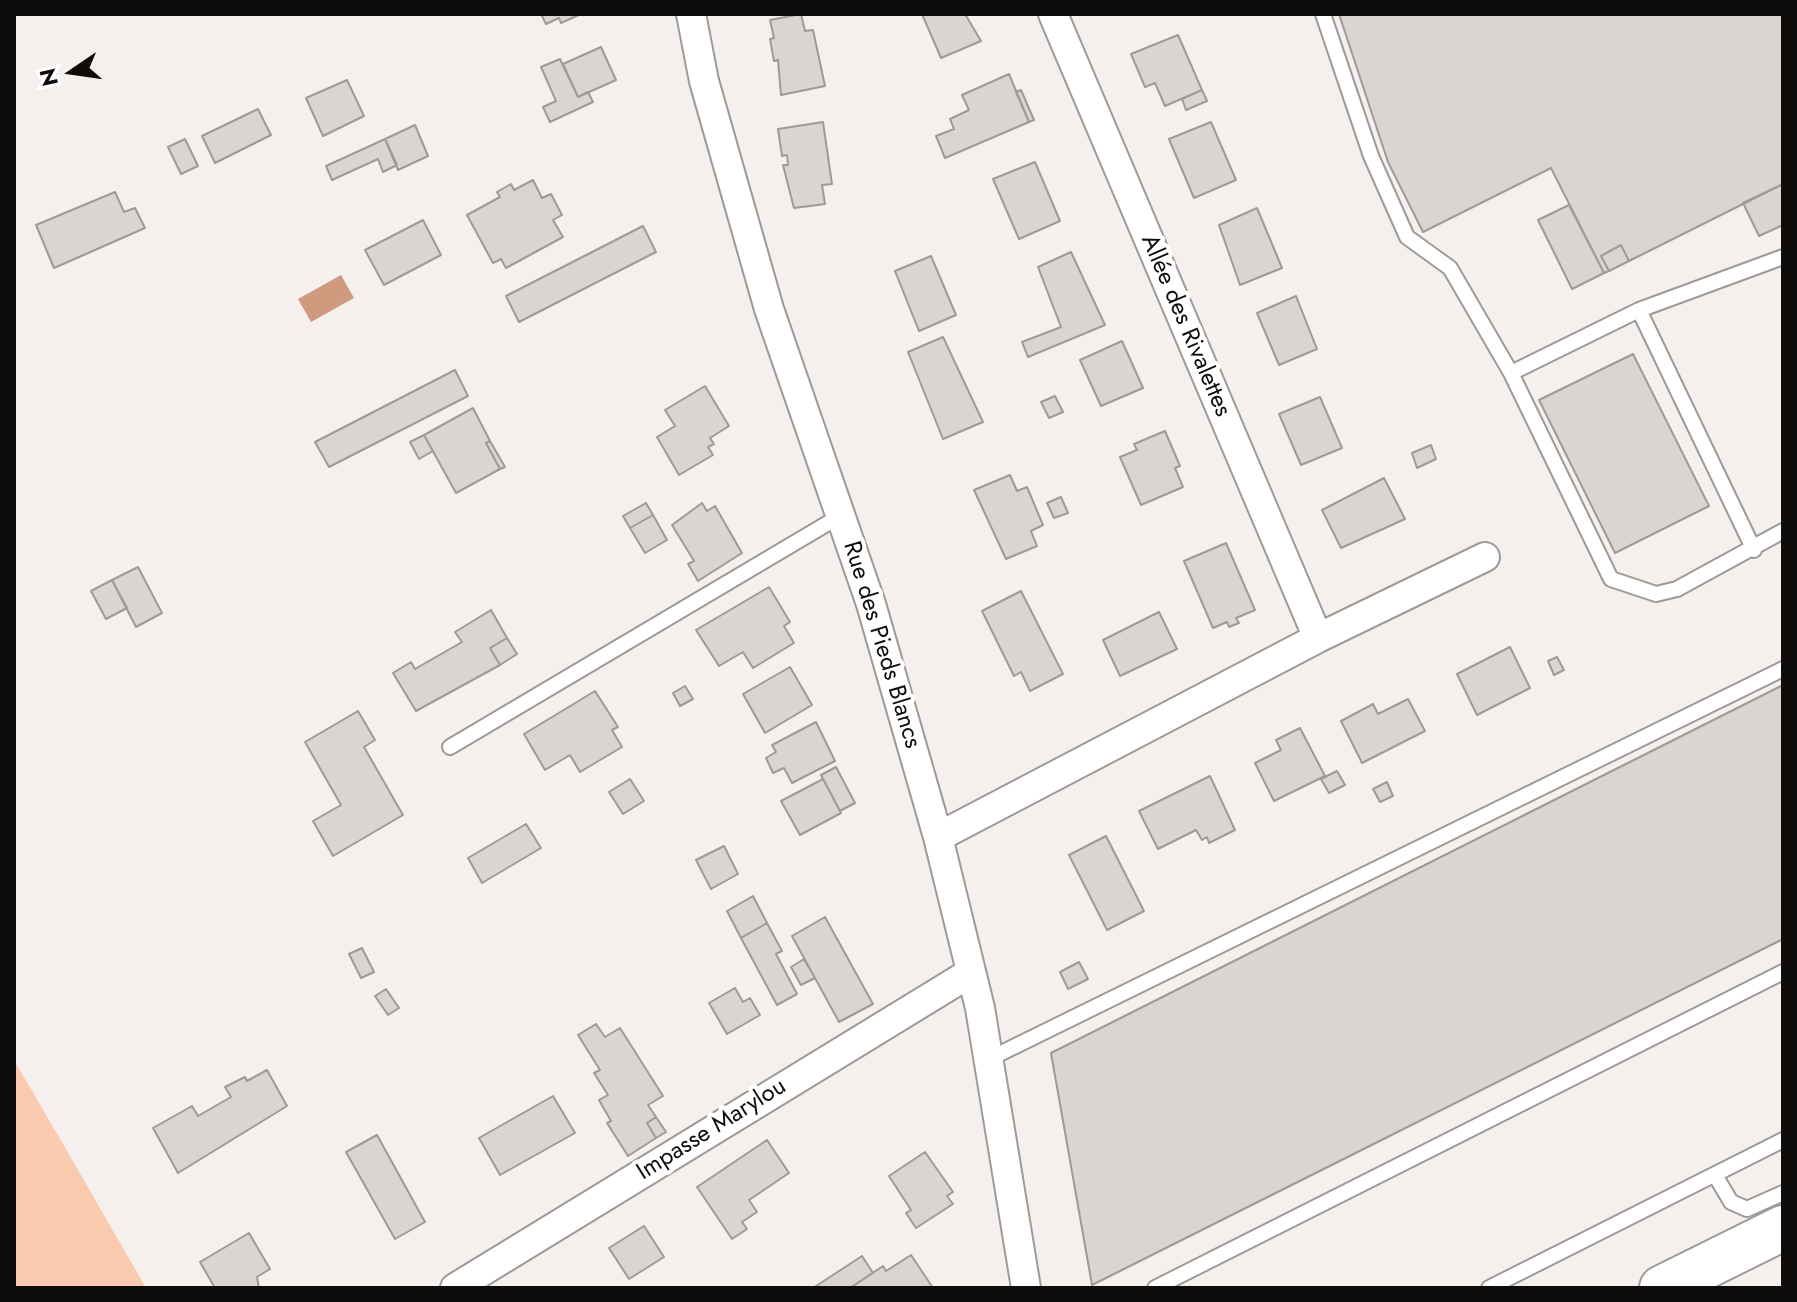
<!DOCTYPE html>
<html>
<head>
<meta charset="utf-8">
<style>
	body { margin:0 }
	#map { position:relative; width:1797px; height:1302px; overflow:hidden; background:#f5f0ee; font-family:Jost,sans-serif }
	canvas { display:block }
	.frame { position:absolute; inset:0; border:16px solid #0e0d0c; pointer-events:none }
	.north { position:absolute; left:32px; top:32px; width:80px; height:80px; -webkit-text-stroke:6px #fff; paint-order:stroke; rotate:257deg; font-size:22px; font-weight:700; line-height:32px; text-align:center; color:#0e0d0c }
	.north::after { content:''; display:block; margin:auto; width:28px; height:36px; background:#0e0d0c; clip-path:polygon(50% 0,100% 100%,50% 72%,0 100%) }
</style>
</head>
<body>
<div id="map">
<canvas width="1797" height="1302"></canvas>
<div class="frame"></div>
<div class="north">N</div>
</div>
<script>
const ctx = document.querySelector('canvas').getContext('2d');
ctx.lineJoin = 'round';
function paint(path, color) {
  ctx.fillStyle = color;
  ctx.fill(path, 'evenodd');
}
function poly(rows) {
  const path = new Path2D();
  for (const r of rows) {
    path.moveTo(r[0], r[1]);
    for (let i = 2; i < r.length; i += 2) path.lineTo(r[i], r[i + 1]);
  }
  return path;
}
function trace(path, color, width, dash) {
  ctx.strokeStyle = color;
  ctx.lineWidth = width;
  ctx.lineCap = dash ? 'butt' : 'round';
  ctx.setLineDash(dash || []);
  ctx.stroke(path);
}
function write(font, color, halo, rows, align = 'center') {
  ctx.font = font + ' Jost,sans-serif';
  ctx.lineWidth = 8;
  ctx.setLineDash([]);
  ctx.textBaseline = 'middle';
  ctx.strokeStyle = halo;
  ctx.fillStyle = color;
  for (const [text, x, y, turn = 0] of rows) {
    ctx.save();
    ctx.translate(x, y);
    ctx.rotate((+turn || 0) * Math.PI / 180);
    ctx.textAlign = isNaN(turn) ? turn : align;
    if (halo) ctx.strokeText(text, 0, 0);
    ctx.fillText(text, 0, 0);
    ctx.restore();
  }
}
paint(poly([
	[14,1060,63,1144,146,1288,14,1288]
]), '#facab0');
paint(poly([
	[341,275,354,298,311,322,298,299]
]), '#d09a7e');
const building = poly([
	[541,14,581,14,561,23,559,18,546,24,541,14],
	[801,14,805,31,813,30,825,86,781,95,778,60,774,61,770,39,774,38,770,20,801,14],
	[922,14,965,14,981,41,941,58,922,14],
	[1339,14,1783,14,1783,184,1629,261,1621,245,1601,256,1609,271,1604,273,1551,168,1423,232,1388,162,1339,14],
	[1178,35,1202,90,1165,106,1155,83,1145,87,1131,54,1178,35],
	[601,47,616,80,578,97,563,64,601,47],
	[560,59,578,97,588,92,593,102,550,122,543,107,556,101,541,67,560,59],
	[1009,74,1029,122,945,158,936,136,954,129,950,119,969,110,962,95,1009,74],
	[347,80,364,116,323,136,306,98,347,80],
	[1021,90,1034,120,1029,122,1016,92,1021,90],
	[1202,90,1207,101,1186,110,1182,99,1202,90],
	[258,109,271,135,215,163,202,136,258,109],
	[823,122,832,184,822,185,825,204,794,208,783,165,788,165,787,155,782,156,778,129,823,122],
	[1211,122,1236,180,1194,198,1169,139,1211,122],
	[415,125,428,156,398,170,385,139,415,125],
	[185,139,198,166,181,174,168,147,185,139],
	[385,139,397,165,383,172,378,159,332,180,326,166,385,139],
	[1035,162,1060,221,1019,239,993,179,1035,162],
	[533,180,542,198,551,194,562,215,553,220,563,237,506,268,501,259,493,263,467,215,500,197,497,192,511,184,514,190,533,180],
	[1783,184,1783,225,1759,236,1743,203,1783,184],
	[115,192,124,212,135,208,145,228,54,268,36,225,115,192],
	[1569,205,1604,273,1572,289,1538,220,1569,205],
	[1257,208,1282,268,1240,285,1219,225,1257,208],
	[423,220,441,255,384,285,365,250,423,220],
	[643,226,656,252,519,322,506,296,643,226],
	[1621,245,1629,261,1609,271,1601,256,1621,245],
	[1071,252,1105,325,1028,357,1022,342,1061,327,1038,267,1071,252],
	[931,256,956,315,919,331,895,271,931,256],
	[1296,296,1317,349,1279,365,1257,313,1296,296],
	[943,337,983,422,943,439,908,352,943,337],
	[1122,341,1143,388,1101,406,1080,360,1122,341],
	[1633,354,1709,506,1615,553,1539,400,1633,354],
	[455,370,468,396,329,467,315,442,455,370],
	[705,386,729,426,710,438,714,444,708,447,713,455,679,475,657,437,675,426,665,410,705,386],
	[1055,396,1063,412,1049,418,1041,402,1055,396],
	[1320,397,1342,448,1301,465,1279,414,1320,397],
	[473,408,490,441,486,443,500,469,456,493,424,435,473,408],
	[1165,431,1180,466,1175,468,1183,487,1141,505,1120,457,1137,450,1134,444,1165,431],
	[424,435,433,451,419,459,410,442,424,435],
	[490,441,505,467,500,469,486,443,490,441],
	[1431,445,1436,459,1417,468,1412,453,1431,445],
	[1010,475,1017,491,1027,487,1043,525,1031,531,1037,546,1006,559,974,490,1010,475],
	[1384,478,1405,519,1341,548,1322,510,1384,478],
	[1061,497,1068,513,1054,518,1047,503,1061,497],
	[646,503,653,515,630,528,623,516,646,503],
	[702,503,707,511,715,506,742,553,698,581,688,564,694,561,672,525,702,503],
	[653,515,667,540,645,553,630,528,653,515],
	[1226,543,1255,610,1236,618,1239,623,1229,627,1227,622,1213,628,1184,561,1226,543],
	[138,567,162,613,136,627,112,580,138,567],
	[112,580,127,608,106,619,91,591,112,580],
	[769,587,790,622,784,626,794,643,753,668,743,652,719,666,696,630,769,587],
	[1021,591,1063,674,1030,691,1021,672,1014,676,982,611,1021,591],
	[491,610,507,638,490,648,500,665,416,711,393,673,411,662,415,669,462,642,455,632,491,610],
	[1159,612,1177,649,1120,676,1103,640,1159,612],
	[507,638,517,654,500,665,490,648,507,638],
	[1510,647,1530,688,1477,715,1457,674,1510,647],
	[1557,657,1564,670,1554,675,1548,661,1557,657],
	[790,667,812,705,765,733,743,694,790,667],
	[1783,685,1783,939,1092,1285,1051,1053,1783,685],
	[685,686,693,699,680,706,673,693,685,686],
	[595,691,618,727,612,730,622,747,580,772,570,755,545,770,524,734,595,691],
	[1408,699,1425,731,1362,763,1341,721,1373,704,1378,714,1408,699],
	[358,711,375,740,364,747,403,815,333,856,313,821,341,805,305,742,358,711],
	[816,722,835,761,792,783,784,768,773,773,766,758,776,752,772,745,816,722],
	[1300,728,1325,776,1274,801,1255,763,1281,750,1276,740,1300,728],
	[836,767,855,803,840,811,821,775,836,767],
	[1337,771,1345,785,1329,793,1321,779,1337,771],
	[1210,776,1235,830,1209,843,1207,837,1202,840,1196,830,1158,849,1139,811,1210,776],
	[630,779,644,801,623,814,609,792,630,779],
	[823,779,841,813,800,835,781,801,823,779],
	[1387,782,1393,796,1380,802,1373,789,1387,782],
	[526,824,541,848,482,883,468,858,526,824],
	[1106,836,1144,911,1107,930,1069,855,1106,836],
	[724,846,738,874,711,889,696,860,724,846],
	[753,896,767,923,741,938,727,911,753,896],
	[825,917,873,1004,839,1022,792,936,825,917],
	[767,923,782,951,776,954,797,994,777,1005,741,938,767,923],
	[362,948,374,972,361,978,349,954,362,948],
	[804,959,815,978,801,985,791,967,804,959],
	[1079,962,1088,979,1068,989,1060,972,1079,962],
	[735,988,743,1002,750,998,760,1015,727,1034,709,1003,735,988],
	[386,989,399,1008,388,1015,375,996,386,989],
	[596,1024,605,1037,620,1028,663,1096,648,1105,656,1117,647,1123,656,1138,628,1156,607,1123,611,1121,599,1100,608,1095,594,1073,600,1070,578,1035,596,1024],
	[267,1070,287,1106,178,1173,153,1128,192,1106,198,1116,231,1097,225,1087,245,1077,247,1081,267,1070],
	[553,1096,575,1133,500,1175,479,1138,553,1096],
	[656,1117,666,1132,656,1138,647,1123,656,1117],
	[377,1135,425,1222,395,1239,346,1152,377,1135],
	[767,1140,789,1173,749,1200,757,1212,742,1222,747,1229,732,1239,697,1187,767,1140],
	[925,1152,953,1192,947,1196,953,1204,916,1228,906,1213,911,1210,889,1176,925,1152],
	[644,1226,664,1257,629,1279,609,1248,644,1226],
	[249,1233,270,1269,257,1277,259,1288,215,1288,200,1262,249,1233],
	[911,1255,933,1288,850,1288,883,1266,886,1271,911,1255],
	[862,1256,873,1273,850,1288,813,1288,862,1256]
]);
paint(building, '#dad5d3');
trace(building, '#9e9a98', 2);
const service = poly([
	[1323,14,1371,156,1407,237,1450,268,1511,373,1639,310,1783,257],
	[1639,310,1754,550],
	[1511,373,1611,579,1656,594,1677,589,1783,531],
	[450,747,840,516],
	[989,1059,1783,669],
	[1715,1175,1731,1202,1747,1209,1783,1193],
	[1155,1288,1783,972],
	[1489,1288,1783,1140]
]);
const minor = poly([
	[691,14,704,81,769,309,871,604,938,837,980,1008,1026,1288],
	[1318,638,1485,557],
	[938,837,1318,638,1053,14],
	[455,1288,970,973]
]);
const primary = poly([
	[1662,1288,1783,1228]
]);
trace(service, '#9e9a98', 18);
trace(minor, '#9e9a98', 32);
trace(primary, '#9e9a98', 48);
trace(service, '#fff', 14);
trace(minor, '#fff', 28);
trace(primary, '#fff', 44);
write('24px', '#0e0d0c', '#fff', [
	["Allée des Rivalettes",1185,326,67],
	["Rue des Pieds Blancs",881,645,73],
	["Impasse Marylou",712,1130,-32]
]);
</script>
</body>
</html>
